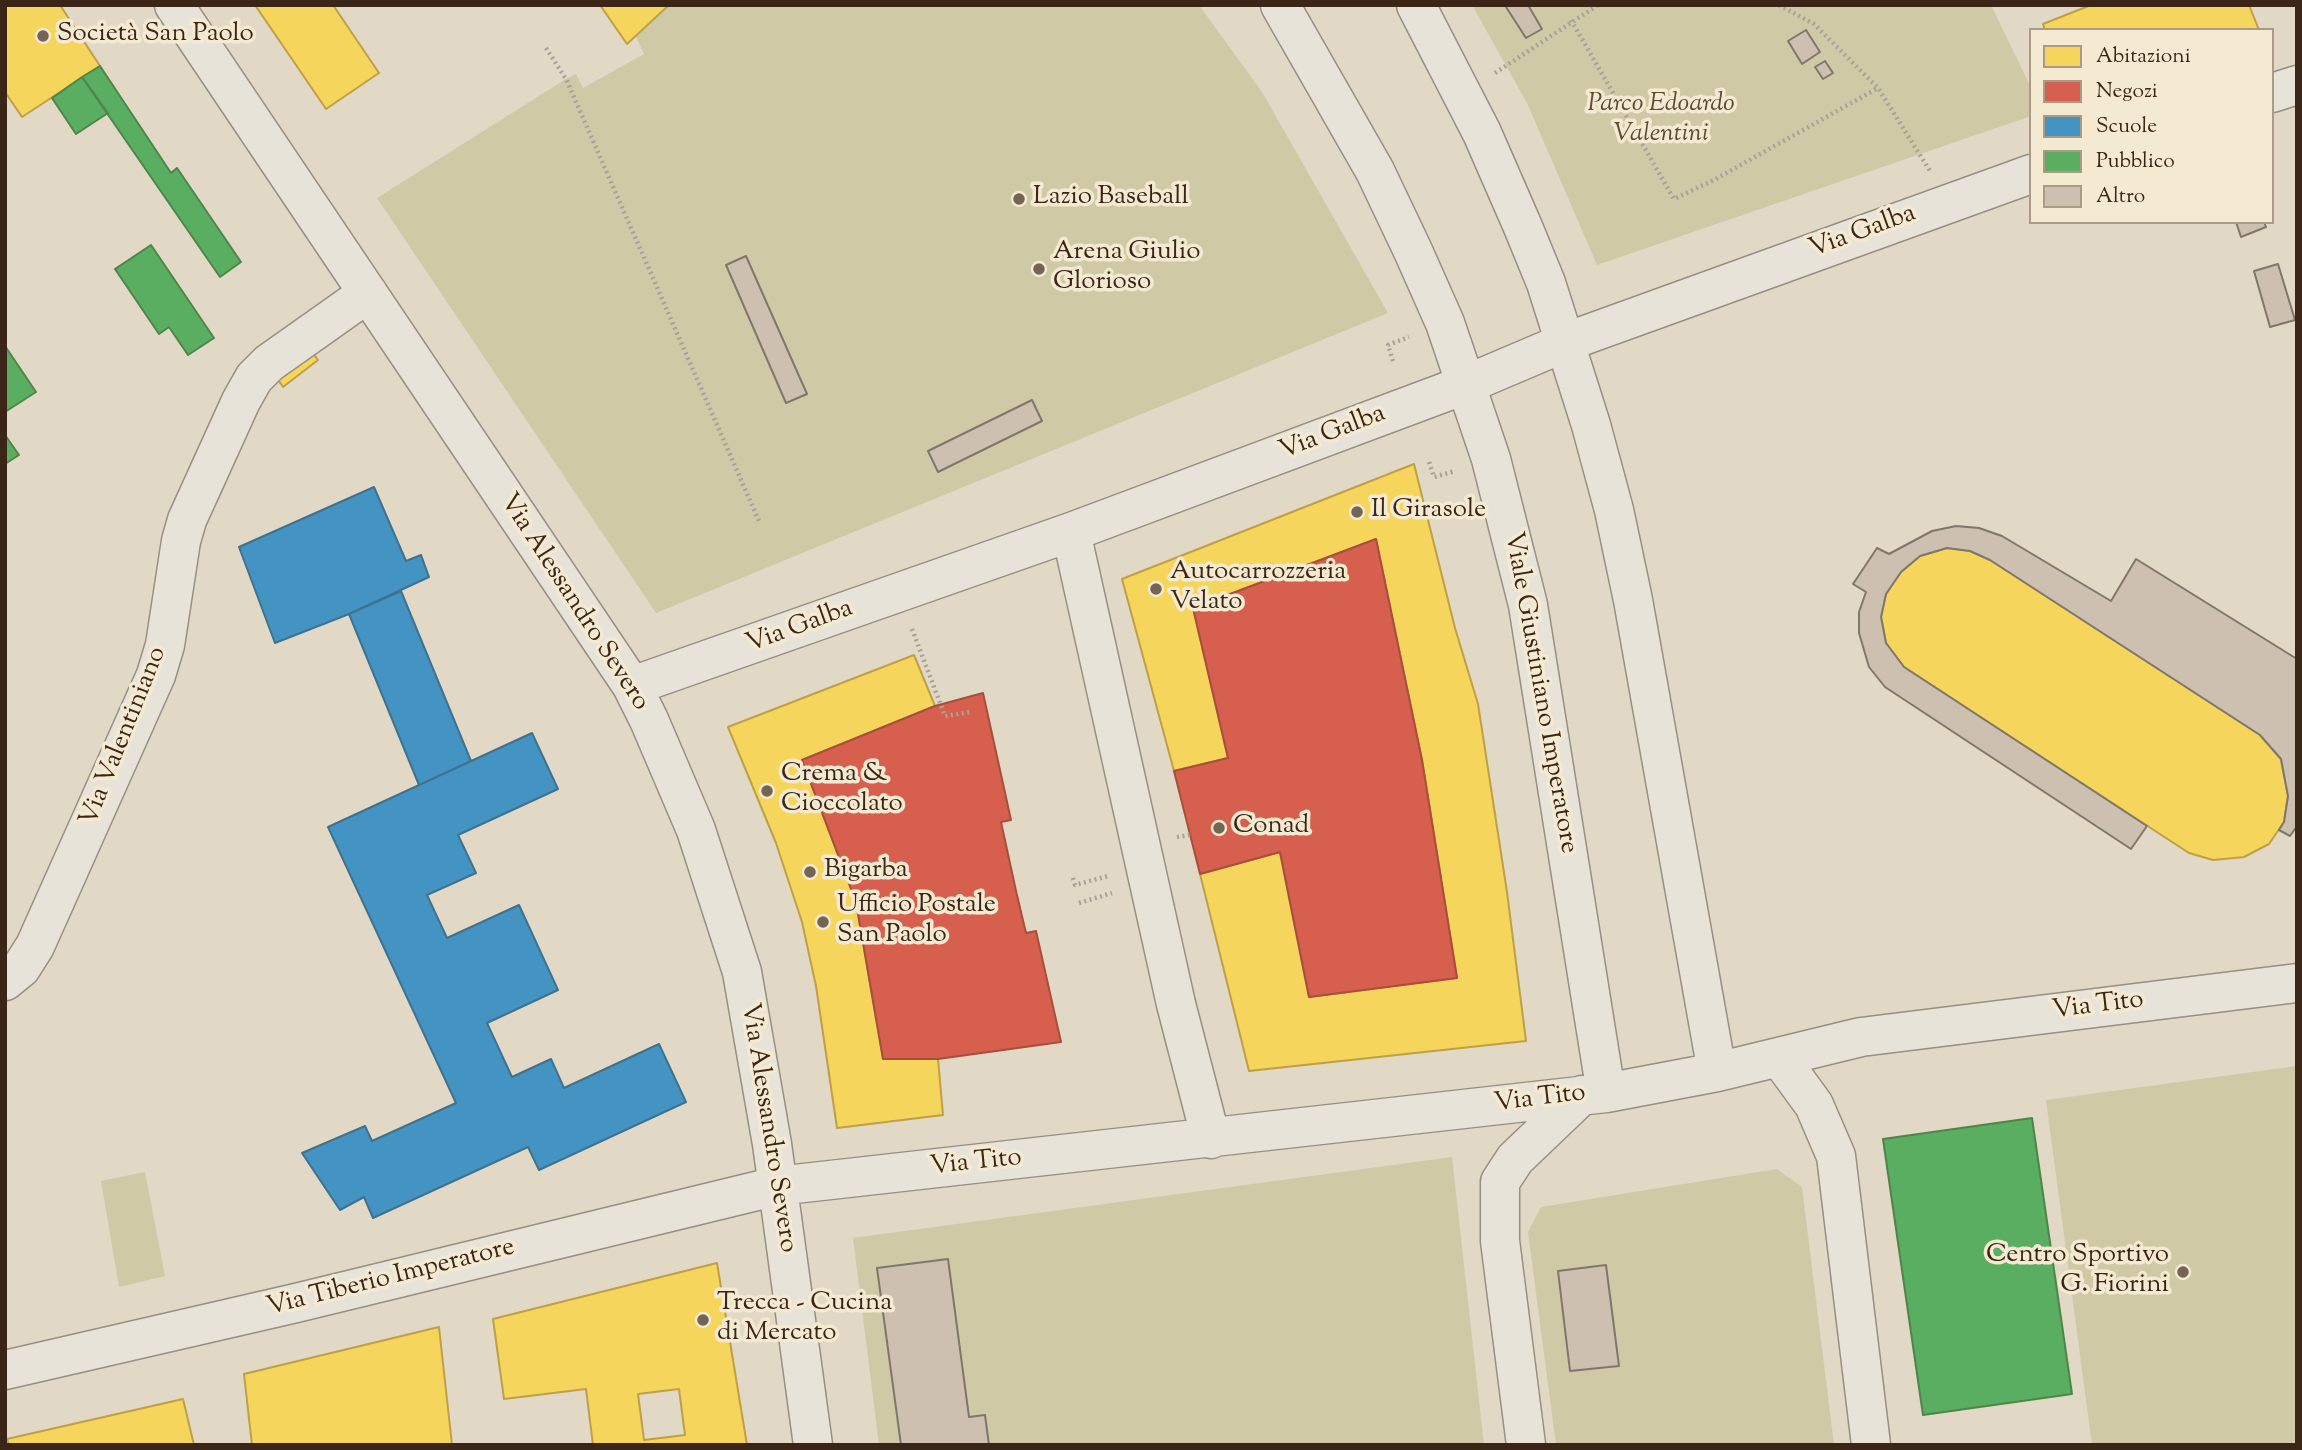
<!DOCTYPE html>
<html>
<head>
<meta charset="utf-8">
<style>
	body { margin:0 }
	#map { position:relative; width:2302px; height:1450px; overflow:hidden; background:#e1d8c5; font-family:"Sorts Mill Goudy",serif }
	canvas { display:block }
	.frame { position:absolute; inset:0; border:7px solid #3a2516; pointer-events:none }
	.legend { position:absolute; left:2029px; top:28px; width:245px; height:196px; box-sizing:border-box; background:#f4e9d1; border:2px solid #aa9b86; margin:0; padding:9px 12px; list-style:none; font-size:21px; color:#3a2516 }
	.legend li { display:flex; align-items:center; gap:14px; height:35px }
	.legend b { width:35px; border:2px solid #aa9b86 }
</style>
</head>
<body>
<div id="map">
<canvas width="2302" height="1450"></canvas>
<div class="frame"></div>
<ul class="legend">
<li><b style="height:19px;background:#f6d55c"></b>Abitazioni</li>
<li><b style="height:19px;background:#d6604d"></b>Negozi</li>
<li><b style="height:19px;background:#4393c3"></b>Scuole</li>
<li><b style="height:19px;background:#5aae61"></b>Pubblico</li>
<li><b style="height:19px;background:#cec0b0"></b>Altro</li>
</ul>
</div>
<script>
const ctx = document.querySelector('canvas').getContext('2d');
ctx.lineJoin = 'round';
function paint(path, color) {
  ctx.fillStyle = color;
  ctx.fill(path, 'evenodd');
}
function poly(rows) {
  const path = new Path2D();
  for (const r of rows) {
    path.moveTo(r[0], r[1]);
    for (let i = 2; i < r.length; i += 2) path.lineTo(r[i], r[i + 1]);
  }
  return path;
}
function trace(path, color, width, dash) {
  ctx.strokeStyle = color;
  ctx.lineWidth = width;
  ctx.lineCap = dash ? 'butt' : 'round';
  ctx.setLineDash(dash || []);
  ctx.stroke(path);
}
function write(font, color, halo, rows, align = 'center') {
  ctx.font = font + ' "Sorts Mill Goudy",serif';
  ctx.lineWidth = 7;
  ctx.setLineDash([]);
  ctx.textBaseline = 'middle';
  ctx.strokeStyle = halo;
  ctx.fillStyle = color;
  for (const [text, x, y, turn = 0] of rows) {
    ctx.save();
    ctx.translate(x, y);
    ctx.rotate((+turn || 0) * Math.PI / 180);
    ctx.textAlign = isNaN(turn) ? turn : align;
    if (halo) ctx.strokeText(text, 0, 0);
    ctx.fillText(text, 0, 0);
    ctx.restore();
  }
}
paint(poly([
	[670,5,1199,5,1262,92,1388,313,656,613,377,198,566,79,576,74,583,88,644,54,636,37],
	[1472,5,1991,5,2031,88,2031,116,1597,265,1527,103],
	[2297,1066,2297,1445,2092,1445,2046,1100],
	[1452,1157,1484,1445,879,1445,853,1238],
	[1777,1169,1802,1187,1834,1445,1556,1445,1528,1232,1541,1207],
	[145,1172,165,1276,119,1287,101,1181]
]), '#cfcaa5');
const homes = poly([
	[5,5,60,5,100,66,22,117,5,92,5,5],
	[255,5,333,5,379,73,326,109,255,5],
	[600,5,669,5,627,44,600,5],
	[2091,5,2249,5,2259,30,2045,30,2043,24,2091,5],
	[312,352,318,360,283,387,277,378,312,352],
	[1414,464,1455,628,1478,704,1507,892,1526,1041,1249,1071,1200,874,1280,852,1309,997,1457,978,1422,760,1376,539,1193,608,1228,758,1174,771,1122,579,1414,464],
	[1947,548,1970,551,1990,560,2260,735,2281,759,2288,796,2284,822,2269,844,2244,857,2213,860,2189,853,1904,667,1886,643,1881,617,1886,594,1901,572,1920,556,1947,548],
	[914,655,935,706,802,760,856,902,883,1059,938,1059,943,1115,837,1128,816,986,802,922,776,843,728,727,914,655],
	[717,1263,747,1445,593,1445,586,1389,504,1399,493,1319,717,1263],
	[679,1389,685,1435,644,1440,638,1394,679,1389],
	[439,1327,452,1445,252,1445,244,1374,439,1327],
	[183,1399,194,1445,9,1445,7,1439,183,1399]
]);
paint(homes, '#f6d55c');
trace(homes, '#bea047', 2);
const shops = poly([
	[1376,539,1422,760,1457,978,1309,997,1280,852,1200,874,1174,771,1228,758,1193,608,1376,539],
	[983,693,1011,820,1001,822,1016,891,1026,933,1036,931,1061,1042,938,1059,883,1059,856,902,802,760,935,706,983,693]
]);
paint(shops, '#d6604d');
trace(shops, '#a74e3c', 2);
const schools = poly([
	[374,487,406,561,421,555,429,577,349,614,275,643,239,547,374,487],
	[401,591,471,761,419,785,349,614,401,591],
	[532,733,558,789,458,835,476,873,427,895,447,938,519,905,558,990,487,1023,512,1077,551,1059,564,1088,659,1044,686,1102,539,1170,528,1147,373,1218,364,1197,340,1210,302,1153,365,1126,372,1141,456,1103,328,827,532,733]
]);
paint(schools, '#4393c3');
trace(schools, '#40728f', 2);
const public = poly([
	[100,66,171,173,177,168,241,262,220,277,82,77,100,66],
	[82,77,108,113,76,134,52,98,82,77],
	[151,245,214,338,188,355,169,327,159,334,115,269,151,245],
	[5,346,36,392,5,412,5,346],
	[5,435,19,455,5,464,5,435],
	[2032,1118,2072,1394,1923,1415,1883,1139,2032,1118]
]);
paint(public, '#5aae61');
trace(public, '#50854a', 2);
const building = poly([
	[1509,5,1528,5,1542,29,1526,38,1506,7,1509,5],
	[1806,30,1820,52,1802,64,1788,41,1806,30],
	[1825,61,1833,73,1823,79,1815,67,1825,61],
	[2236,222,2264,222,2266,227,2241,237,2236,222],
	[746,256,807,394,786,403,726,265,746,256],
	[2278,264,2295,320,2270,327,2254,271,2278,264],
	[1032,400,1042,421,938,472,928,451,1032,400],
	[1956,526,1979,528,2002,536,2111,601,2136,559,2297,659,2297,826,2290,836,2279,830,2284,822,2288,796,2281,759,2260,735,1990,560,1970,551,1947,548,1920,556,1901,572,1886,594,1881,617,1886,643,1904,667,2147,826,2131,849,1885,687,1869,667,1859,633,1859,612,1866,592,1853,584,1877,548,1889,554,1932,531,1956,526],
	[948,1259,969,1417,985,1415,989,1445,901,1445,877,1268,948,1259],
	[1606,1265,1619,1366,1570,1371,1558,1271,1606,1265]
]);
paint(building, '#cec0b0');
trace(building, '#7f776b', 2);
const minor = poly([
	[174,5,632,686,649,720,696,830,742,972,772,1144,813,1445],
	[1280,5,1375,171,1413,251,1445,323,1491,459,1528,605,1606,1093],
	[1416,5,1482,133,1523,227,1546,283,1591,425,1614,510,1633,600,1717,1072],
	[2272,93,2297,85],
	[1071,532,1176,1004,1211,1139],
	[632,686,1071,532,1467,384,1566,342,2031,174],
	[5,981,21,968,35,946,156,675,165,645,181,541,187,520,241,401,254,378,269,363,368,293],
	[1779,1057,1814,1105,1836,1156,1871,1445],
	[5,1370,296,1303,777,1186,1606,1093,1717,1072,1861,1037,2297,983],
	[1526,1445,1500,1241,1500,1182,1515,1159,1582,1095]
]);
trace(minor, '#978f82', 41);
trace(poly([
	[1779,5,1814,24,1878,88,1930,171],
	[1571,20,1674,199,1714,180,1878,88],
	[546,48,566,79,759,521],
	[1495,73,1598,5],
	[1393,361,1388,345,1409,337],
	[1429,462,1434,477,1455,471],
	[912,629,945,716,970,712],
	[1177,837,1190,835],
	[1073,878,1075,885,1108,876],
	[1079,903,1112,893]
]), '#a8a29a', 4.5, [2, 3.5]);
trace(minor, '#e8e3d9', 38);
for (const [x, y, r, color] of [
	[43,36,7,"#746453"],
	[1019,199,7,"#746453"],
	[1039,269,7,"#746453"],
	[1357,512,7,"#746453"],
	[1156,589,7,"#746453"],
	[767,791,7,"#746453"],
	[1219,828,7,"#746453"],
	[810,872,7,"#746453"],
	[823,922,7,"#746453"],
	[2183,1272,7,"#746453"],
	[703,1320,7,"#746453"]
]) {
  const dot = new Path2D();
  dot.arc(x, y, r, 0, 2 * Math.PI);
  ctx.fillStyle = color;
  ctx.fill(dot);
  trace(dot, '#f4e9d1', 2.5);
}
write('26px', '#3a2516', '#f4e9d1', [
	["Società San Paolo",57,36],
	["Lazio Baseball",1033,199],
	["Arena Giulio",1053,254],
	["Glorioso",1053,284],
	["Il Girasole",1371,512],
	["Autocarrozzeria",1170,574],
	["Velato",1170,604],
	["Crema &",781,776],
	["Cioccolato",781,806],
	["Conad",1233,828],
	["Bigarba",824,872],
	["Ufficio Postale",837,907],
	["San Paolo",837,937],
	["Centro Sportivo",2169,1257,"right"],
	["G. Fiorini",2169,1287,"right"],
	["Trecca - Cucina",717,1305],
	["di Mercato",717,1335]
], 'left');
write('italic 26px', '#5c4c33', '#f4e9d1', [
	["Parco Edoardo",1661,106],
	["Valentini",1661,136]
]);
write('26px', '#3a2516', '#f4e9d1', [
	["Via Galba",1863,233,-20],
	["Via Galba",1333,434,-21],
	["Via Alessandro Severo",573,603,57],
	["Via Galba",800,628,-20],
	["Viale Giustiniano Imperatore",1539,693,80],
	["Via Valentiniano",125,737,-68],
	["Via Tito",2098,1007,-7],
	["Via Tito",1540,1100,-7],
	["Via Alessandro Severo",767,1128,81],
	["Via Tito",976,1164,-6],
	["Via Tiberio Imperatore",391,1279,-14]
]);
</script>
</body>
</html>
